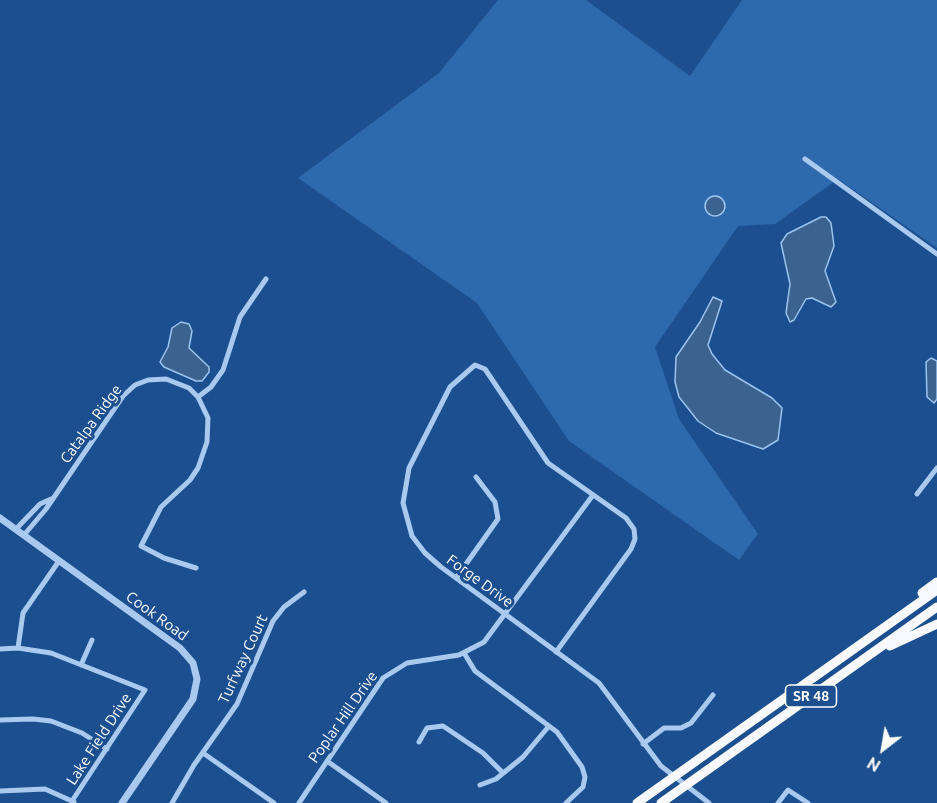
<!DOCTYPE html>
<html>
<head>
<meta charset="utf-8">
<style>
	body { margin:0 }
	#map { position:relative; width:937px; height:803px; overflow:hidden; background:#1b4f8f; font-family:Ubuntu,sans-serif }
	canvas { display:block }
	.north { position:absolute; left:853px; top:719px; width:60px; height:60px; -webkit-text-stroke:4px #1b4f8f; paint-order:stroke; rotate:211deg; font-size:16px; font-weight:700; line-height:24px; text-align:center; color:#fff }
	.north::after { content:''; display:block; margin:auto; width:21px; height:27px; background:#fff; clip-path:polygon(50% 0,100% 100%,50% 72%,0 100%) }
</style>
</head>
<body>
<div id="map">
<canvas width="937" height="803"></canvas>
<div class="north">N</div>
</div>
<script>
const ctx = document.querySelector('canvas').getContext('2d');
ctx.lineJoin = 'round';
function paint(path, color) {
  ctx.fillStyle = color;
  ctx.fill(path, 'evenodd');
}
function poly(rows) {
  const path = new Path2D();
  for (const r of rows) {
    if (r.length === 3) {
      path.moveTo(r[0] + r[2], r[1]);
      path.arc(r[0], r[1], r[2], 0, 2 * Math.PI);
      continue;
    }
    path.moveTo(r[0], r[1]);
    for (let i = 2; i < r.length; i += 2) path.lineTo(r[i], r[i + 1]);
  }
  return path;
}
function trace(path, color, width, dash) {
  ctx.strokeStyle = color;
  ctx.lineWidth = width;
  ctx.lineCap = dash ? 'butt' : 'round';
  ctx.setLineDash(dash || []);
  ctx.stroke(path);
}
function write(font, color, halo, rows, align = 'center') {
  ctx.font = font + ' Ubuntu,sans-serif';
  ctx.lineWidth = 6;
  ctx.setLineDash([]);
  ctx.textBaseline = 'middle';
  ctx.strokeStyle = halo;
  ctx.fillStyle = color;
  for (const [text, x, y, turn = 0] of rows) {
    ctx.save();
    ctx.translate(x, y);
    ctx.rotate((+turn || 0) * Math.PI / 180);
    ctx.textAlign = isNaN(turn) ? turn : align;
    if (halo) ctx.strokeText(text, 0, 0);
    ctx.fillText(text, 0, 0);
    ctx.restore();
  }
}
paint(poly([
	[498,0,586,0,690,76,742,0,937,0,937,248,838,179,775,224,738,226,655,347,679,419,758,534,739,560,569,441,477,303,298,178,439,73]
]), '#2e69ad');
const water = poly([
	[715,206,10],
	[821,217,826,217,831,223,834,246,825,271,836,302,831,307,812,298,806,299,794,320,790,322,786,313,790,284,781,243,787,234,821,217],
	[713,297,722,301,708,345,712,354,725,370,772,398,782,408,778,440,763,449,716,433,698,421,679,397,675,382,676,357,700,322,713,297],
	[181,322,189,324,192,331,189,348,209,367,209,372,202,381,196,381,164,367,160,362,168,347,172,328,181,322],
	[931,358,937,361,937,399,934,403,927,397,926,362,931,358]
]);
paint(water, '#3c6290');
trace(water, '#9cc4f0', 1.5);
trace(poly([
	[805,159,937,254],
	[198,397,211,387,223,370,240,317,266,279],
	[917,494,937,468],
	[16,529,40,504,51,499],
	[24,535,46,509,123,396,135,385,148,380,166,379,189,388,198,397,208,418,207,442,198,468,190,480,161,507,141,546,164,558,196,568],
	[456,578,498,519,495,502,476,477],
	[18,648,23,613,59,561],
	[0,649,18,648,51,653,145,690,72,801],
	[556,652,631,549,635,539,634,529,626,518,548,463,485,369,475,365,450,387,409,468,403,503,412,536,425,553,441,567,599,683,661,766,709,803],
	[464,653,475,671,557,732,582,767,585,777,583,787,566,803],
	[81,665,92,640],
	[0,720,33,719,51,721,82,733,107,749],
	[419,742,427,728,443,726,483,753,503,773],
	[643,744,664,728,681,728,691,723,713,695],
	[203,753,274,803],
	[327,761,386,803],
	[480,785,496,779,523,757,549,726],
	[0,791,45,789,74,802],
	[172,803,194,765,237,704,273,621,284,607,304,592],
	[299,803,383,678,407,663,459,655,484,642,593,495],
	[778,803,788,790,808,803]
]), '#a9c9ee', 5);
trace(poly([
	[0,518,180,648,193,663,197,679,193,699,122,803]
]), '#a9c9ee', 7);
trace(poly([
	[922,593,937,582],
	[890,646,937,624],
	[637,803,937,590],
	[661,803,937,607]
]), '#f8faff', 9);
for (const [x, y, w] of [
	[811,696,51]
]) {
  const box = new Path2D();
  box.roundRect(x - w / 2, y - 11, w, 22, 4.5);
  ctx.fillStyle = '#1b4f8f';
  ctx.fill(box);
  trace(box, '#fff', 1.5);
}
write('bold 14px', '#fff', null, [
	["SR 48",811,696]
]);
write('15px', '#fff', '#1b4f8f', [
	["Catalpa Ridge",91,424,-54],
	["Forge Drive",480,581,36],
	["Cook Road",157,616,36],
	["Turfway Court",243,659,-65],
	["Poplar Hill Drive",343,717,-55],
	["Lake Field Drive",99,739,-57]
]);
</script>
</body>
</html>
